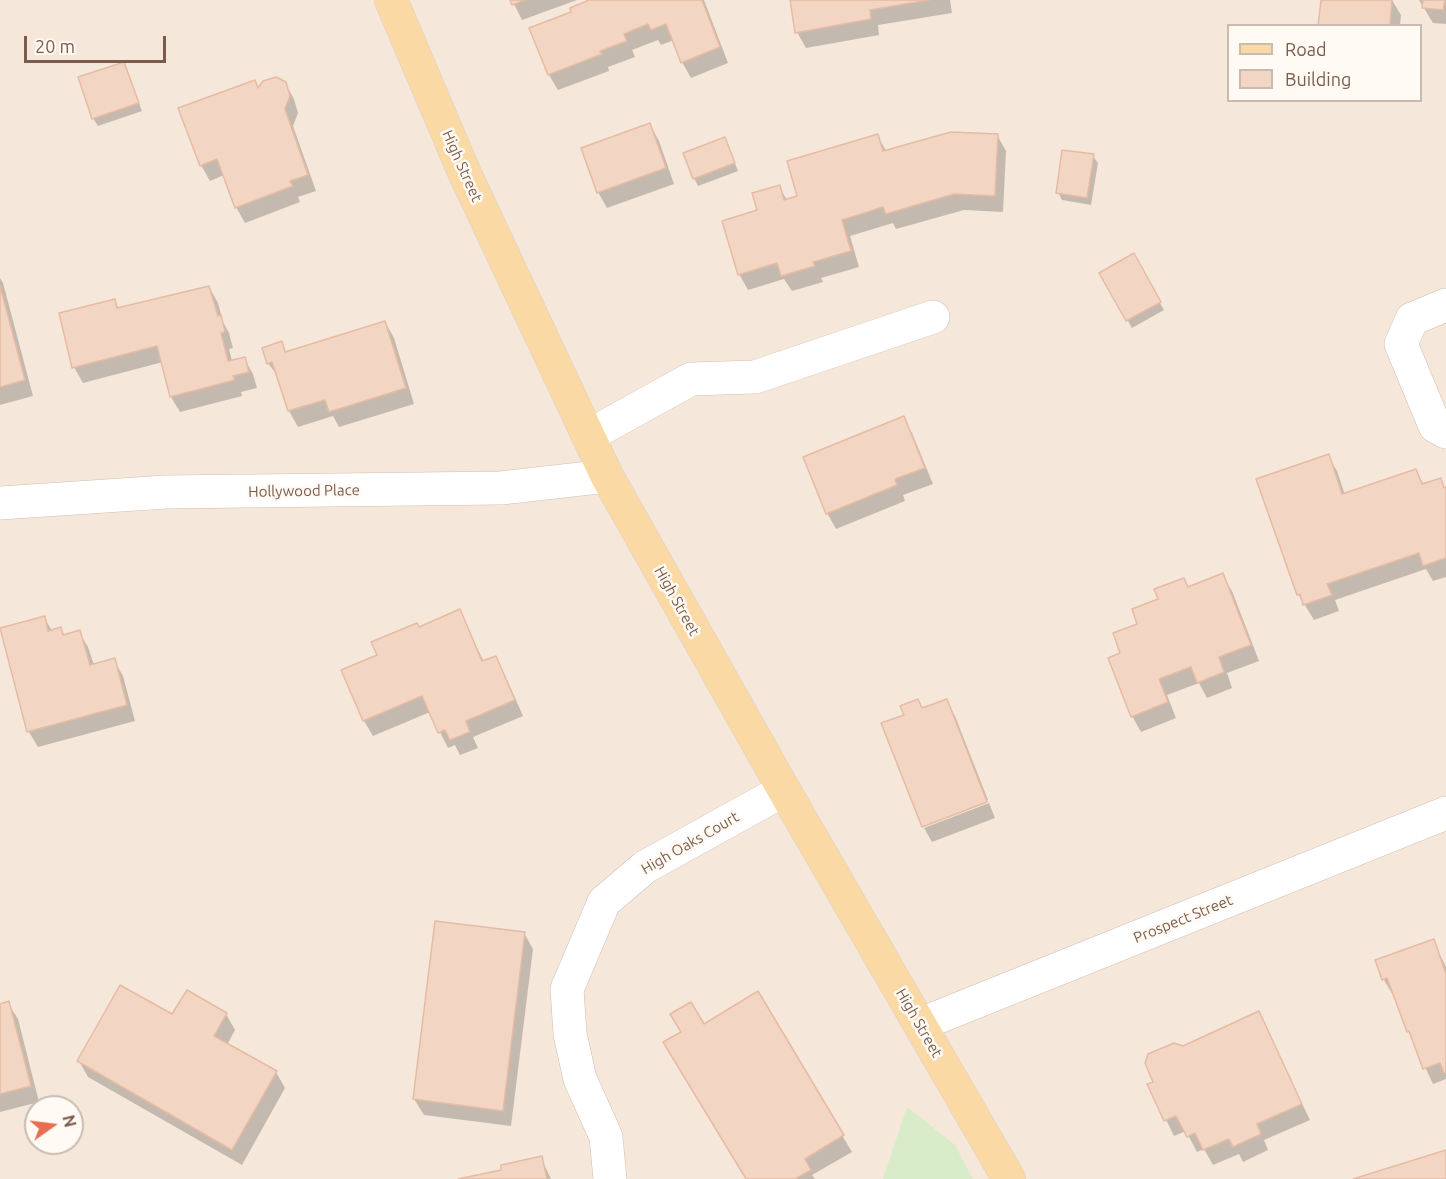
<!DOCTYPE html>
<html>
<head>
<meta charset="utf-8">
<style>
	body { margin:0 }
	#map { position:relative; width:1446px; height:1179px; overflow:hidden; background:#fdf6ec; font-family:Ubuntu,sans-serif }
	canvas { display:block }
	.legend { position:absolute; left:1227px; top:24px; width:195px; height:78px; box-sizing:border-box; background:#fffaf3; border:2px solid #cabbb1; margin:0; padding:8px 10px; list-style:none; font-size:18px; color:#7a5c4d }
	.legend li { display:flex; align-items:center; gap:12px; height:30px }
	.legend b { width:30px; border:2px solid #cabbb1 }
	.north { position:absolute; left:24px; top:1095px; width:60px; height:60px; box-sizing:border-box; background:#fffaf3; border:2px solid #cabbb1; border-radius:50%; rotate:76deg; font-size:16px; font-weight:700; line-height:24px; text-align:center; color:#7a5c4d }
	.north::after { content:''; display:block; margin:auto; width:21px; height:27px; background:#e76f51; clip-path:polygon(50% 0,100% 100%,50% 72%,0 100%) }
	.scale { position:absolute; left:24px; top:36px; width:142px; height:27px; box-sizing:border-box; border:3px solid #7a5c4d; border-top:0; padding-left:8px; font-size:18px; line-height:21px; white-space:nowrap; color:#7a5c4d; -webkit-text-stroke:4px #fffaf3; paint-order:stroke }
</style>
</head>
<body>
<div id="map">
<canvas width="1446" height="1179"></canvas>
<ul class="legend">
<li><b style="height:8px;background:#fbd9a5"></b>Road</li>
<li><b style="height:16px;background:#f3d5c3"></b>Building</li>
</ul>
<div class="north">N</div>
<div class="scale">20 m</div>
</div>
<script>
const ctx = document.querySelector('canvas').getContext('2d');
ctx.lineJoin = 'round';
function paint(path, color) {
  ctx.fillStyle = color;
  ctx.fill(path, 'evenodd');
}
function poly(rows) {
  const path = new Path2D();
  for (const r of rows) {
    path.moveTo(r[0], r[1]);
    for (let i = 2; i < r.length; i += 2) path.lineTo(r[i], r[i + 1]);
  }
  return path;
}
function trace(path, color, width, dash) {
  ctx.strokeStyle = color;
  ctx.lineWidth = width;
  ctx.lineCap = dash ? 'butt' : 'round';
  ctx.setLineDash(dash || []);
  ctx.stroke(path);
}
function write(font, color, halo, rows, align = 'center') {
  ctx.font = font + ' Ubuntu,sans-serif';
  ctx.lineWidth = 5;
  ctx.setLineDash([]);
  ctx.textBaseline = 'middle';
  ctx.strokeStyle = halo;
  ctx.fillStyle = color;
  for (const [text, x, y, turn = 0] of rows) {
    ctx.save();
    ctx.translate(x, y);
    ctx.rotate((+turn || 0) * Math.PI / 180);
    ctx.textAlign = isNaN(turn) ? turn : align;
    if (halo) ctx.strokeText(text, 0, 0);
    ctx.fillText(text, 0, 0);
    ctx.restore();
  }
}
paint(poly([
	[0,0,1446,0,1446,1179,0,1179],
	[1228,26,1420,26,1420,100,1228,100],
	[36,1107,72,1107,72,1143,36,1143]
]), '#f5e8da');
paint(poly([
	[907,1107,955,1145,973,1179,883,1179]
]), '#d8ecc9');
paint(poly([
	[512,0,577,0,522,20],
	[593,0,704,0,728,63,691,78,682,62,674,40,661,45,658,40,632,50,635,57,608,67,609,71,558,90,549,75,531,28,572,13],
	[791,0,950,0,952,13,878,25,879,35,806,48,797,32],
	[1322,0,1392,0,1401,15,1400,26,1320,26],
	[1419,0,1446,0,1446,24,1433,23],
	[124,64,142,111,98,126,93,118],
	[255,82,259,90,285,83,294,99,298,113,293,126,316,191,298,197,300,202,245,223,236,207,224,175,210,181,201,165],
	[650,125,659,141,674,184,607,208,598,192],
	[997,135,1006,151,1003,212,964,210,896,229,893,223,850,236,859,267,821,278,823,282,792,291,784,279,748,290,739,274,758,211,779,187,787,200,799,197,877,136,887,152],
	[725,139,738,171,698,186,694,178],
	[1093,156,1098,163,1091,205,1062,200,1058,192],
	[1133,255,1164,310,1132,328,1101,273],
	[0,278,3,283,33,396,0,405],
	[209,287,218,303,223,322,229,333,233,348,229,349,232,361,244,358,253,374,257,388,241,392,242,396,180,412,171,397,163,362,83,383,74,367,114,301,119,309],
	[385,322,394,338,414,404,339,427,333,416,298,427,289,411,279,378,268,363,281,343,286,353],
	[903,418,912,433,933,484,903,495,905,501,836,529,827,513],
	[1328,456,1337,471,1345,495,1416,470,1424,485,1440,480,1446,489,1446,577,1433,581,1426,569,1335,600,1339,611,1314,620,1298,594],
	[1222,575,1232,591,1259,661,1227,673,1232,688,1207,698,1199,683,1167,695,1176,718,1141,732,1132,716,1122,654,1139,625,1160,600,1184,579,1189,588],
	[459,611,484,662,495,657,504,673,523,716,473,737,478,748,460,755,455,745,448,748,430,712,373,736,364,721,343,671,379,656,418,628],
	[44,617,52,631,61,629,65,636,79,632,88,647,94,665,114,660,123,676,135,721,38,747,29,732,1,629],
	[946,700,955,716,988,800,923,825,923,710],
	[989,803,995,818,932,842,924,828],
	[524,933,533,949,511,1126,424,1115,414,1099],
	[1433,941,1446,967,1446,1079,1433,1084,1408,1031,1395,994,1393,995,1384,980,1377,961],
	[757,993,852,1152,812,1175,815,1179,747,1179,683,1032,703,1026],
	[8,1003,18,1019,39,1102,0,1112,0,1005],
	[1258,1013,1310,1120,1264,1140,1268,1150,1243,1162,1239,1154,1213,1165,1204,1149,1197,1152,1186,1131,1174,1136,1149,1085,1155,1082,1183,1047],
	[226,1014,235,1030,227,1045,276,1072,285,1088,242,1165,88,1077,79,1061,173,1016],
	[541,1158,551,1179,465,1179,503,1171]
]), '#0003');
const building = poly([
	[510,0,525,0,512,5,510,0],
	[589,0,702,0,720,47,681,63,666,24,651,30,648,24,624,34,627,41,600,51,602,54,548,75,529,28,571,12,570,8,589,0],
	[790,0,929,0,870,10,871,19,795,33,790,0],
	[1321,0,1392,0,1390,26,1318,26,1321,0],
	[1423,0,1445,0,1443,10,1422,8,1423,0],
	[124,62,139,103,92,119,78,77,124,62],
	[276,77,286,82,290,96,285,109,308,175,290,181,293,186,235,208,217,159,200,166,178,108,255,80,258,88,263,81,276,77],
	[650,123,666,168,597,193,581,148,650,123],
	[951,132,998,134,995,196,954,194,886,214,883,207,842,220,851,251,813,262,815,266,781,276,777,263,738,275,722,221,757,210,752,193,780,185,784,200,797,196,787,161,878,134,883,151,951,132],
	[725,137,735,163,693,179,683,153,725,137],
	[1062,150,1094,154,1087,198,1056,193,1062,150],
	[1134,253,1161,302,1126,321,1099,273,1134,253],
	[0,286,25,380,0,387,0,286],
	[209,286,218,316,221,315,225,332,221,333,228,361,245,357,249,372,233,376,235,380,170,397,157,346,72,368,59,313,115,299,117,308,209,286],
	[385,321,406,388,329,412,325,400,288,411,272,362,267,364,262,348,282,341,285,352,385,321],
	[904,416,925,468,895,479,897,485,826,514,803,457,904,416],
	[1329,454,1342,494,1416,469,1422,484,1441,478,1444,488,1446,487,1446,558,1423,566,1419,553,1327,584,1332,595,1303,605,1300,594,1297,595,1256,479,1329,454],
	[1223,573,1251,645,1219,657,1224,672,1197,683,1191,667,1159,679,1168,702,1131,717,1108,658,1120,653,1113,633,1137,624,1132,609,1158,599,1154,589,1184,578,1188,587,1223,573],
	[460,609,482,661,496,656,515,700,466,721,470,732,450,740,445,730,438,733,422,696,363,721,341,670,377,655,371,642,417,623,419,627,460,609],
	[45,616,48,631,61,627,63,635,80,630,90,665,115,658,127,705,27,732,0,628,45,616],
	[918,699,922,708,947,699,987,802,922,827,881,723,904,715,900,706,918,699],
	[435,921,525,932,503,1111,413,1099,435,921],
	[1434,939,1446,974,1446,1072,1444,1073,1440,1063,1423,1069,1409,1031,1407,1032,1387,978,1382,980,1375,960,1434,939],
	[120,985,172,1014,187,990,227,1013,214,1036,277,1071,232,1150,77,1061,120,985],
	[758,991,844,1135,805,1159,811,1170,795,1179,746,1179,663,1042,681,1032,670,1014,691,1002,704,1024,758,991],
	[9,1001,31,1086,0,1094,0,1004,9,1001],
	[1259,1011,1302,1104,1257,1124,1261,1134,1233,1147,1229,1139,1203,1150,1195,1133,1187,1137,1176,1116,1164,1121,1147,1084,1153,1082,1145,1063,1148,1054,1174,1043,1183,1046,1259,1011],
	[1446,1150,1446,1179,1353,1179,1446,1150],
	[542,1156,547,1179,458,1179,501,1170,501,1165,542,1156]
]);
paint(building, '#f3d5c3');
trace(building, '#e6bba3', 1.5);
const minor = poly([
	[1446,305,1412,319,1401,344,1435,426,1446,432],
	[588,436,691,379,755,377,933,317],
	[0,503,166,492,501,488,607,476],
	[921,1024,1446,813],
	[610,1179,606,1137,580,1079,570,1034,567,989,604,902,645,867,784,790]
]);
const major = poly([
	[391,0,465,174,607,476,784,790,1009,1179]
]);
trace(minor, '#d1beb0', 34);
trace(major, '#dad1cd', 34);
trace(minor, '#fff', 33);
trace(major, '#fbd9a5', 33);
write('15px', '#7a5c4d', '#fffaf3', [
	["High Street",462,166,66],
	["Hollywood Place",304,491,-1],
	["High Street",677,601,61],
	["High Oaks Court",690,843,-30],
	["Prospect Street",1183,919,-22],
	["High Street",919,1023,60]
]);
</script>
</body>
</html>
